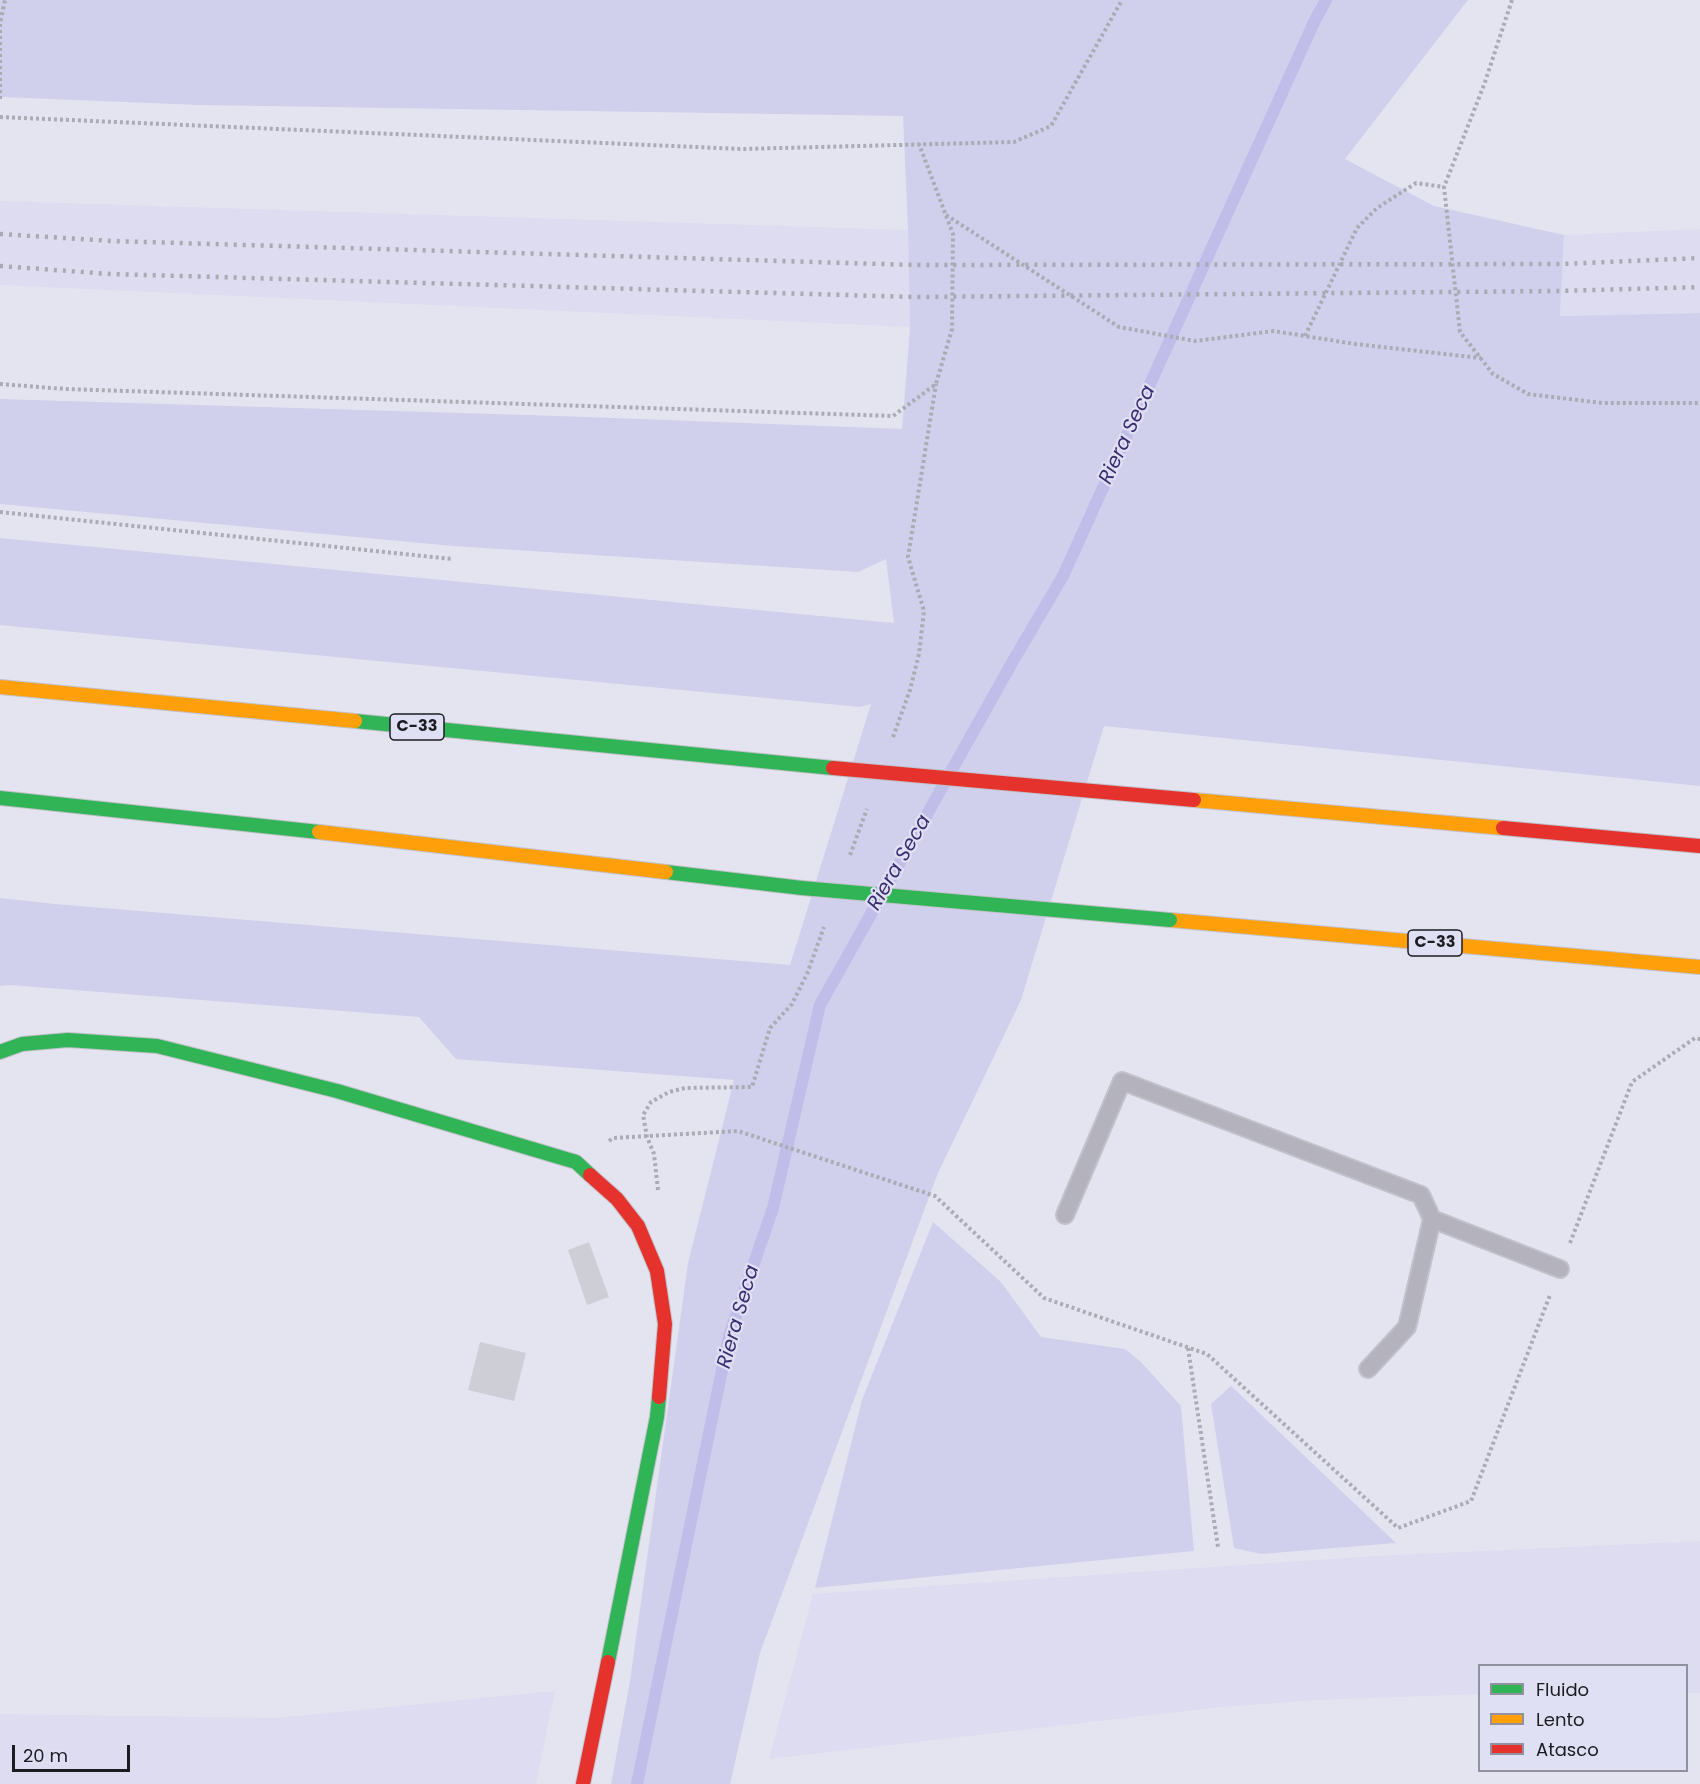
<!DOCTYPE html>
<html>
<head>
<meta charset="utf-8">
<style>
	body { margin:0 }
	#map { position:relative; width:1700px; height:1784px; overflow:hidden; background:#e4e4f0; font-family:Poppins,sans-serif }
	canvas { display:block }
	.legend { position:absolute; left:1478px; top:1664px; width:210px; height:108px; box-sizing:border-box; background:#e0e0f4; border:2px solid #9191a0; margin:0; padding:8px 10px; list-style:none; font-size:18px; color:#1b1b22 }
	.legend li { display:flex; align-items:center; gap:12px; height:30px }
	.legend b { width:30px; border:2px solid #9191a0 }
	.scale { position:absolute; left:12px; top:1745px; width:118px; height:27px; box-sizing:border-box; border:3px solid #1b1b22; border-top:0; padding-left:8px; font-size:18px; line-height:21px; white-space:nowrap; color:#1b1b22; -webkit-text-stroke:4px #e0e0f4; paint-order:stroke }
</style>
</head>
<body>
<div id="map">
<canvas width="1700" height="1784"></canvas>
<ul class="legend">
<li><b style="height:8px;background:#30b455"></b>Fluido</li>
<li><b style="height:8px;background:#ff9f0a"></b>Lento</li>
<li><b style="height:8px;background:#e5322d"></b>Atasco</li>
</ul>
<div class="scale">20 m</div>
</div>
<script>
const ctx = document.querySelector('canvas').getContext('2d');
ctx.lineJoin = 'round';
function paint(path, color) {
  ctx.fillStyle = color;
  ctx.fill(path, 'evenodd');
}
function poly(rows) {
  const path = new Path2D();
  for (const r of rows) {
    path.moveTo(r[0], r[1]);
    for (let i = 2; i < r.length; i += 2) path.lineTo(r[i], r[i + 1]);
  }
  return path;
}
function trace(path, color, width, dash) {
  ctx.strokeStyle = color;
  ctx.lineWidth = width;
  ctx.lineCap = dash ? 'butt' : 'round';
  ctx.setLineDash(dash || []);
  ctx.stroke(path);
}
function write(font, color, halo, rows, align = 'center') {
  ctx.font = font + ' Poppins,sans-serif';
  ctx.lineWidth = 4.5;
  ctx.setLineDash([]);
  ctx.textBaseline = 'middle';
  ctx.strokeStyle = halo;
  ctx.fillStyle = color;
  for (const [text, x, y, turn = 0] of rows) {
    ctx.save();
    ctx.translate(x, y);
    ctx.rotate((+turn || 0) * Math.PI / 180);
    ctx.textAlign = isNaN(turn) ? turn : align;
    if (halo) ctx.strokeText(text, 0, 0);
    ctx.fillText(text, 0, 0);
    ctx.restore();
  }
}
paint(poly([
	[0,201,908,230,910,327,0,285],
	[1700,229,1700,313,1560,316,1564,235],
	[1700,1541,1700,1693,1687,1693,1686,1666,1480,1666,1479,1694,1317,1700,1222,1707,769,1759,813,1594,1375,1556],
	[555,1691,536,1784,0,1784,0,1714,276,1718]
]), '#dddcf1');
paint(poly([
	[0,0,1468,0,1345,159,1434,206,1564,235,1560,316,1700,313,1700,786,1104,726,1021,1000,938,1173,760,1653,730,1784,611,1784,630,1681,688,1263,734,1080,456,1059,419,1017,10,985,0,986,0,898,55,904,790,965,871,704,860,707,0,625,0,538,894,623,886,559,858,572,453,546,0,504,0,399,560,416,902,429,910,327,908,230,903,116,199,105,0,97],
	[933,1222,1001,1282,1041,1337,1125,1349,1141,1362,1181,1406,1194,1551,815,1588,862,1400],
	[1231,1386,1396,1543,1261,1554,1234,1548,1211,1404]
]), '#d1d0ec');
trace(poly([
	[637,1784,729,1336,773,1208,820,1005,1013,661,1063,576,1315,20,1326,0]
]), '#c0bde9', 12);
paint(poly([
	[589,1242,609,1297,587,1305,568,1250],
	[480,1342,526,1353,514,1401,468,1390]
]), '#ceced6');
const lane = poly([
	[1065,1215,1122,1081,1421,1195,1432,1219],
	[1368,1369,1407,1327,1432,1219,1560,1269]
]);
const fast = poly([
	[355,721,833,768],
	[0,798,319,832],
	[666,872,802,888],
	[0,1052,22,1044,68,1040,157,1046,337,1091,576,1162,590,1175],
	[608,1662,657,1417,659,1397]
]);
const slow = poly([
	[0,687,355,721],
	[1194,800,1503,828],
	[319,832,666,872],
	[1170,920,1700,967]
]);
const jam = poly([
	[1503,828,1700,846],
	[590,1175,617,1199,638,1226,657,1271,665,1324,659,1397],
	[583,1784,608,1662]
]);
trace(lane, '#c1c1ca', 20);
trace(fast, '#c1c1ca', 16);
trace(slow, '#c1c1ca', 16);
trace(jam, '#c1c1ca', 16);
trace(poly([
	[1512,0,1484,85,1444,187,1460,332,1493,374,1528,394,1602,403,1700,403],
	[0,99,0,24,5,0],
	[0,117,742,149,1014,142,1051,126,1122,0],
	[946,215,1119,327,1195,341,1274,331,1355,344,1481,358],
	[1305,336,1357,228,1377,208,1416,183,1444,187],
	[0,384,65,389,893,416,936,384,952,329,953,234,919,144],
	[0,512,452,559],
	[893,737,910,690,919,654,924,611,908,557,936,384],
	[850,855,867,809],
	[609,1141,613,1138,738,1131,935,1196,1044,1298,1207,1354,1398,1528,1471,1501,1550,1295],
	[658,1190,654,1154,647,1137,643,1115,651,1102,669,1092,685,1088,752,1087,770,1028,792,1004,807,974,824,927],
	[1570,1243,1632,1082,1695,1038,1700,1039],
	[1188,1348,1218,1547]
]), '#ababb4', 4, [3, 3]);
trace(lane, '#b4b3bd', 16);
trace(fast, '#30b455', 14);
trace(slow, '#ff9f0a', 14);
trace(jam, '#e5322d', 14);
trace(poly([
	[0,234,112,241,914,265,1561,264,1700,258],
	[0,266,110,274,914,297,1560,291,1700,287]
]), '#a9a9b2', 4.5, [3, 6]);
const fastBridge = poly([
	[802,888,1170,920]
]);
const jamBridge = poly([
	[833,768,1194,800]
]);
trace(fastBridge, '#c1c1ca', 16, []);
trace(jamBridge, '#c1c1ca', 16, []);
trace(fastBridge, '#30b455', 14);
trace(jamBridge, '#e5322d', 14);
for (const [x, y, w] of [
	[417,727,54],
	[1435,943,54]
]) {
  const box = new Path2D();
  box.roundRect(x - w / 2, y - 13, w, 26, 4.5);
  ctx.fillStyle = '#e0e0f4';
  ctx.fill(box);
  trace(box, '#1b1b22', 1.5);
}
write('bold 16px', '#1b1b22', null, [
	["C-33",417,727],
	["C-33",1435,943]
]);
write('italic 20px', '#392d70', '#e0e0f4', [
	["Riera Seca",1128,435,-65],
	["Riera Seca",900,863,-60],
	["Riera Seca",739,1317,-74]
]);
</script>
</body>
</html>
